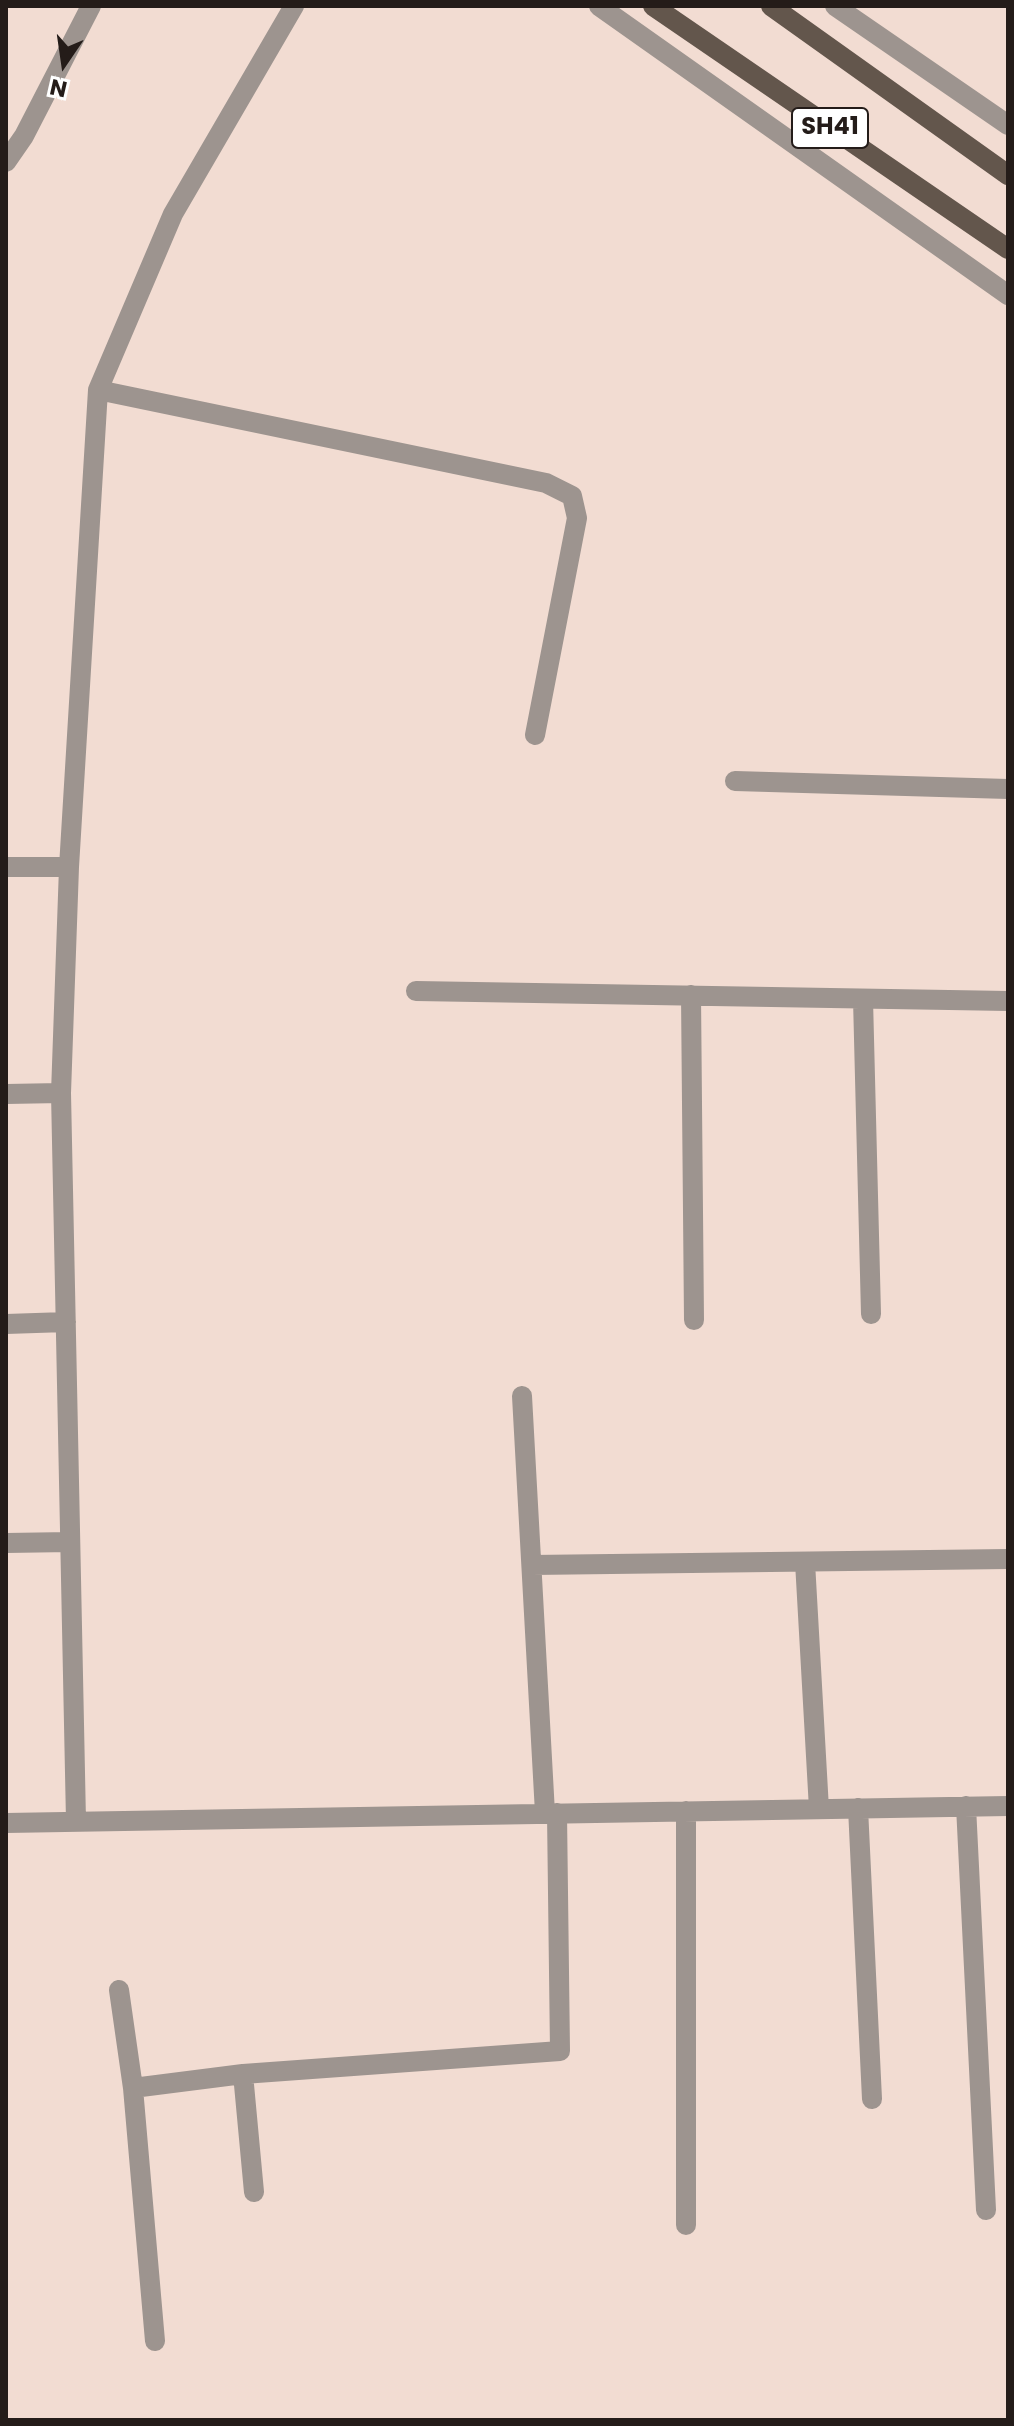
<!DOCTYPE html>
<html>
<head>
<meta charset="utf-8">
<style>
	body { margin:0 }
	#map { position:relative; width:1014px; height:2426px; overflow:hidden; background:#f2dcd2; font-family:Poppins,sans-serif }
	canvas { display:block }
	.frame { position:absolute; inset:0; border:8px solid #241c19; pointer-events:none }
	.north { position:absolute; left:24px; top:24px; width:80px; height:80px; -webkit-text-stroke:6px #fff; paint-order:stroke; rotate:193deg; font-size:22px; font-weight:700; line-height:32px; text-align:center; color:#241c19 }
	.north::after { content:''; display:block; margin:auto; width:28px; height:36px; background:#241c19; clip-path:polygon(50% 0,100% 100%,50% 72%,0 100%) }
</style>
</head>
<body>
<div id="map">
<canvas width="1014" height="2426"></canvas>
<div class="frame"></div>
<div class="north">N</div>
</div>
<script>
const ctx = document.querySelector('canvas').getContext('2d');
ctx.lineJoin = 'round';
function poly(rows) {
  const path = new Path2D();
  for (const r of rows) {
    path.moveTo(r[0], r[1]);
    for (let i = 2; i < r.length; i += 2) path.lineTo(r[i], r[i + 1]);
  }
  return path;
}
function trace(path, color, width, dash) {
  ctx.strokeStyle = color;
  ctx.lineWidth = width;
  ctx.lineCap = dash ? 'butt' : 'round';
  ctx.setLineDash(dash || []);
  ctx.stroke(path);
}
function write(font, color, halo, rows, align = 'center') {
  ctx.font = font + ' Poppins,sans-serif';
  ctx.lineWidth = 8;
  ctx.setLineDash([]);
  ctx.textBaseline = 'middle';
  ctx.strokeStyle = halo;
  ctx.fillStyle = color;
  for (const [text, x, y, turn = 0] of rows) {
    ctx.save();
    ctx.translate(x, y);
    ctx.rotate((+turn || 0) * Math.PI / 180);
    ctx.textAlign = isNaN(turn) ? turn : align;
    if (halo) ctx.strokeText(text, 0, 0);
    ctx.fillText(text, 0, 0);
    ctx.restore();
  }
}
trace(poly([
	[599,6,1008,295],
	[835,6,1008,125],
	[6,162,24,136,91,6],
	[98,390,546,483,572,496,577,518,535,735],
	[735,781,1008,789],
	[6,867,69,867],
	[416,991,1008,1001],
	[691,995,694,1320],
	[863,999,871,1314],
	[6,1094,61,1093],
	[6,1324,66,1322],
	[522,1396,545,1813],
	[6,1543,70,1542],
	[805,1562,819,1809],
	[532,1565,1008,1559],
	[966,1806,986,2210],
	[858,1808,872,2099],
	[686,1811,686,2225],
	[76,1821,61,1093,69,867,98,390,173,214,294,6],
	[6,1823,1008,1806],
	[119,1990,133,2088,155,2341],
	[133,2088,243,2074],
	[254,2192,243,2074,560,2051,557,1813]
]), '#9d948f', 20);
trace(poly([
	[653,6,1008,249],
	[771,6,1008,175]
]), '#63564c', 20);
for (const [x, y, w] of [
	[830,128,76]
]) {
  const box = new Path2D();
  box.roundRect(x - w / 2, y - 20, w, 40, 6);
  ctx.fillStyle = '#fff';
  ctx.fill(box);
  trace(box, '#241c19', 2);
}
write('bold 24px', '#241c19', null, [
	["SH41",830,128]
]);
</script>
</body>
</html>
